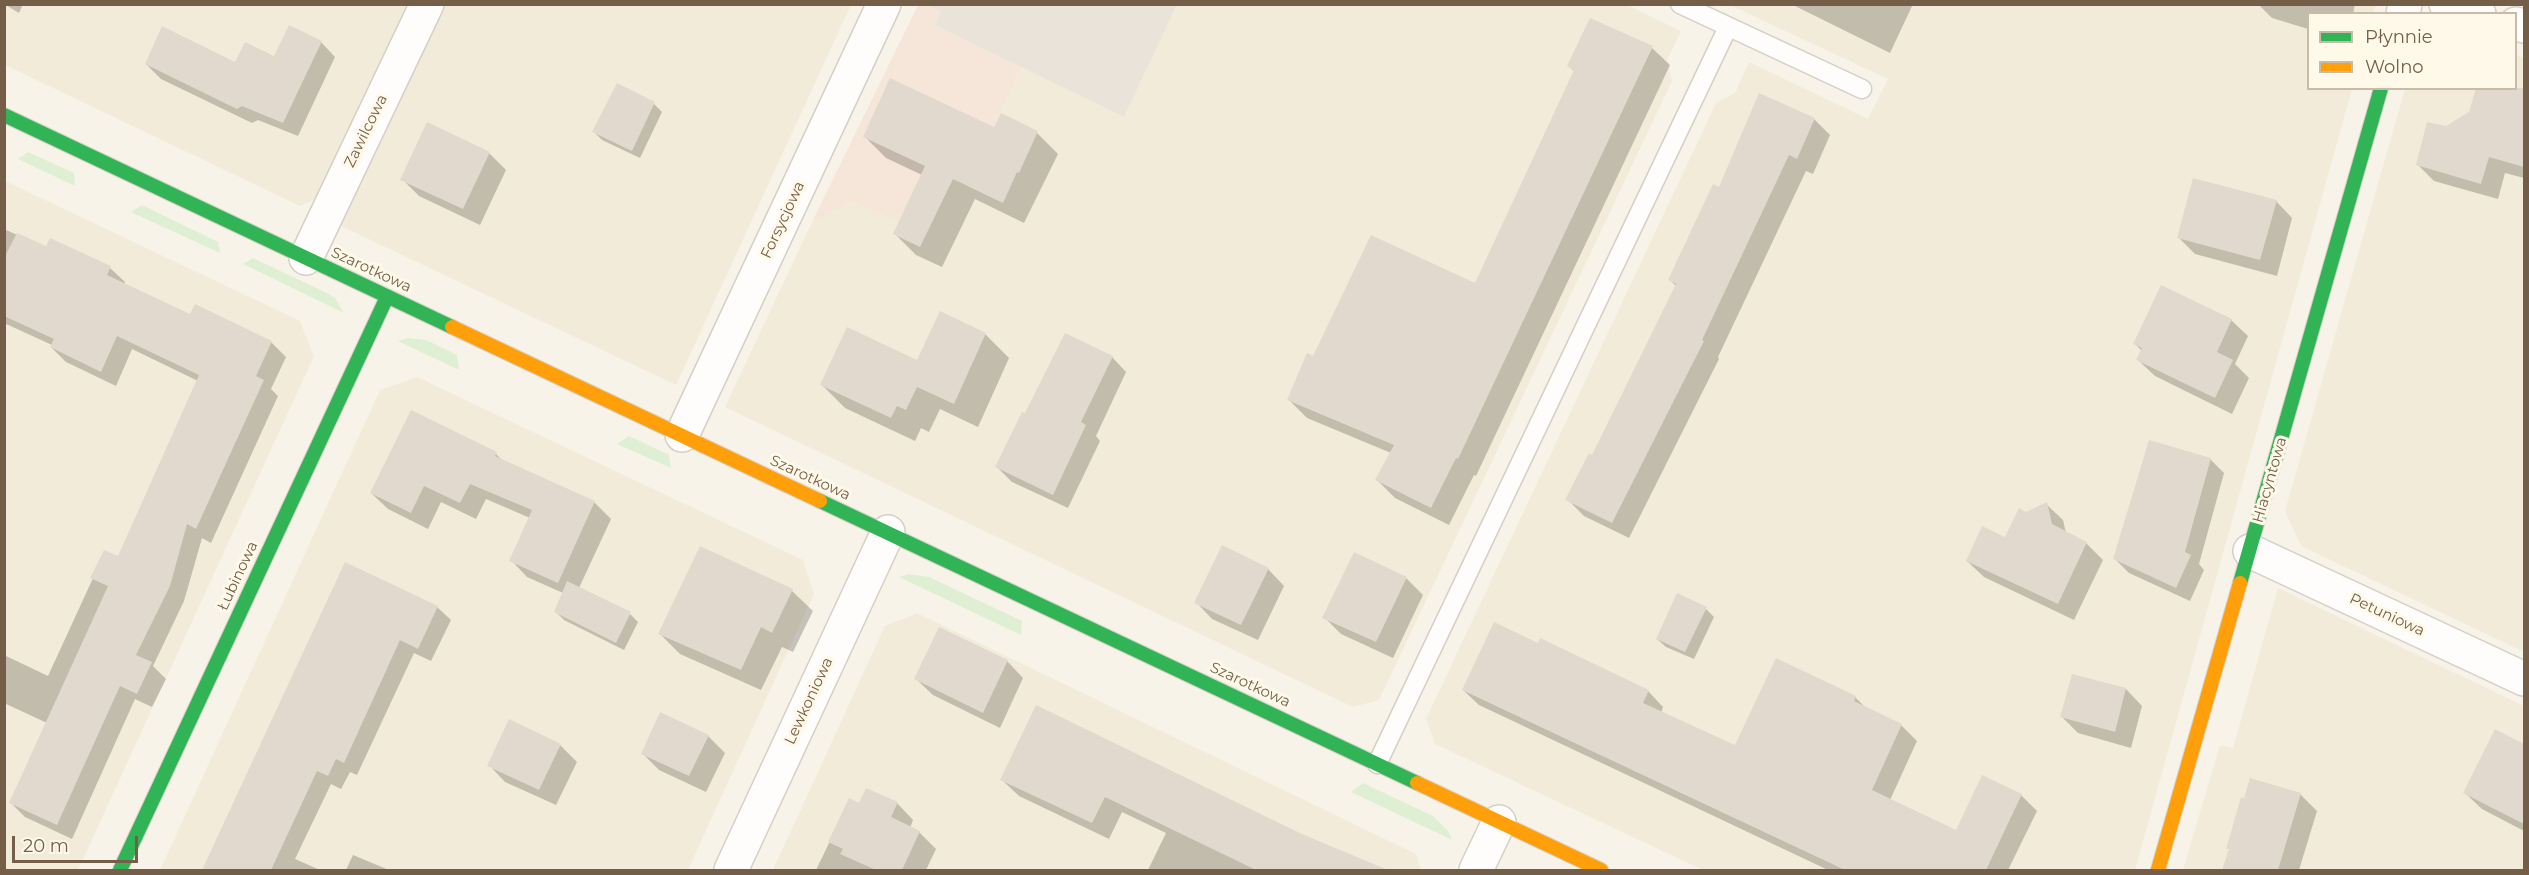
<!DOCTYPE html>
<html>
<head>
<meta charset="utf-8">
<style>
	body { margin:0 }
	#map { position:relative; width:2529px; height:875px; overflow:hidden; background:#f7f3e9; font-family:Montserrat,sans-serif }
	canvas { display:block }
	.frame { position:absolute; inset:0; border:6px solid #755e48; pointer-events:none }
	.legend { position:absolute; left:2307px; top:12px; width:210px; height:78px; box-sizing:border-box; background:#fff9e9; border:2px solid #c8bba9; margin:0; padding:8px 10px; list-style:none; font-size:18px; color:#755e48 }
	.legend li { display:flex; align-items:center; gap:12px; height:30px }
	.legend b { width:30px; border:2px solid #c8bba9 }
	.scale { position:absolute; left:12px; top:836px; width:126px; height:27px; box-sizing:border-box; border:3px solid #755e48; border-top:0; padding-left:8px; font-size:18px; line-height:21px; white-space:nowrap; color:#755e48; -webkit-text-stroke:4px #fff9e9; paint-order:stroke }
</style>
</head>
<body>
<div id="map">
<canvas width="2529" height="875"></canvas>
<div class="frame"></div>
<ul class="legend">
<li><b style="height:8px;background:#30b455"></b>Płynnie</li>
<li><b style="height:8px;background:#ff9f0a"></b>Wolno</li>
</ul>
<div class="scale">20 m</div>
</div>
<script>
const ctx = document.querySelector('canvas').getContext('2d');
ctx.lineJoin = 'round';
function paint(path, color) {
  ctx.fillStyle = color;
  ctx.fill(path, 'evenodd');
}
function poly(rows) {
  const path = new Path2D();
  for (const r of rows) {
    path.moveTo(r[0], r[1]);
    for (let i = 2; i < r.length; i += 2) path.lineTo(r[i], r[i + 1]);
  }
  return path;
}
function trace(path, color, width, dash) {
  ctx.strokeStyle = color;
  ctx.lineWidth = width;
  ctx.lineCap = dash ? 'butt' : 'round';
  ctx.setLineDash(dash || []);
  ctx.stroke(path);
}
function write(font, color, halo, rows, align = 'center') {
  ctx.font = font + ' Montserrat,sans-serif';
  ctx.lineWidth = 6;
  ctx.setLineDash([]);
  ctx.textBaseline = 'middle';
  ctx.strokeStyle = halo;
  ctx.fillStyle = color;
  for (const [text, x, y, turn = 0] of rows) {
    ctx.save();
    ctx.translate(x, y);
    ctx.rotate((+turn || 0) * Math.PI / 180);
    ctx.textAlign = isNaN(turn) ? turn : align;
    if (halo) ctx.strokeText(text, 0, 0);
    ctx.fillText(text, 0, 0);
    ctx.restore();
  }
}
paint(poly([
	[1625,4,1681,31,1667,60,1672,81,1379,700,1353,707,725,407,812,222,853,202,908,226,953,179,967,185,1022,66,1124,117,1177,5],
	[4,5,416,5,326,194,300,206,5,65],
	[446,5,851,5,676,385,341,226],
	[1730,5,2376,5,2373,13,2308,14,2308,88,2352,89,2135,870,1703,870,1435,744,1426,719,1716,103,1735,93,1749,62,1868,119,1888,79],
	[2516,55,2524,58,2524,652,2301,546,2285,511,2405,89,2516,88],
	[5,181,300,321,314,356,78,870,5,870],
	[417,377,803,560,814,594,688,870,160,870,380,390],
	[2278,588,2524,706,2524,870,2183,870,2220,745,2233,748],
	[917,613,1416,854,1421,870,773,870,885,626]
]), '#f3ebd9');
paint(poly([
	[918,5,926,5,941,12,935,25,1022,66,967,185,953,179,940,207,921,199,908,226,853,202,812,222]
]), '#f5e6d9');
paint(poly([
	[926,5,1177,5,1124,117,935,25,941,12]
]), '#eae3da');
paint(poly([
	[28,152,74,173,75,186,18,159],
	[142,205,218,242,220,253,131,212],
	[253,258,329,294,335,298,344,313,243,264],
	[408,338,426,340,457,355,459,370,398,341],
	[629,436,669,455,671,468,617,444],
	[908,574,929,577,1022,621,1021,635,899,577],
	[1363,783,1433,816,1448,831,1452,840,1351,792]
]), '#dfefd3');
paint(poly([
	[4,4,23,4,19,13],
	[1791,4,1913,4,1890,53],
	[2258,4,2355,4,2353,14,2308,14,2308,29,2272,18],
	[321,42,335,57,298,136,258,120,252,123,161,79,146,64,236,64,275,58],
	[1652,48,1670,65,1476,476,1474,475,1449,525,1395,498,1377,480,1391,453,1307,418,1289,400,1314,357,1475,285,1575,72,1569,66],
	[2507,88,2524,94,2524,178,2505,173,2498,199,2434,181,2418,165,2446,128],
	[654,104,662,112,640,158,602,140,594,132],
	[1814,119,1830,135,1813,174,1806,171,1718,357,1719,359,1629,538,1584,516,1567,499,1593,457,1677,287,1669,279,1720,189],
	[995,129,1037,133,1058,154,1024,223,975,199,942,267,916,255,895,234,922,175,886,158,865,137],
	[489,153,506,170,480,225,419,196,402,179],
	[2276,201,2292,218,2277,276,2195,254,2179,238],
	[4,229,46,248,110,268,125,282,124,285,191,316,271,342,286,357,271,389,278,396,211,543,202,538,184,601,153,666,166,679,152,707,135,699,72,839,25,817,10,802,47,723,4,703,4,655,48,676,105,552,119,558,198,381,132,349,116,386,66,362,51,347,52,345,4,323],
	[941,313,985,334,1009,358,978,427,940,409,929,432,921,428,915,441,845,408,821,384,917,362],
	[2231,320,2248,336,2235,364,2249,378,2232,414,2155,376,2138,360,2142,351,2134,343],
	[1112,357,1126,372,1096,436,1100,441,1068,508,1012,482,997,467,1026,415],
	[496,454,503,461,594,502,611,519,579,588,630,614,638,622,624,650,564,620,556,612,563,593,527,577,511,560,530,518,486,499,476,519,441,502,428,529,388,509,371,493],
	[2210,459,2224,473,2199,564,2204,570,2190,601,2129,573,2115,559],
	[2046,504,2063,520,2066,533,2086,543,2103,560,2074,620,1984,577,1967,561,2006,539,2026,514],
	[701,548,792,591,813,611,793,652,782,647,761,690,680,654,660,634],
	[1355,554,1406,578,1423,595,1393,658,1341,634,1324,617],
	[345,564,437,607,451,620,431,661,414,653,357,775,350,772,341,789,331,784,295,859,320,870,204,870],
	[1268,569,1284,586,1258,640,1212,619,1196,602],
	[1706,609,1714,617,1694,659,1666,647,1657,639],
	[1007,661,1023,678,1000,728,933,695,916,679],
	[2126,689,2142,706,2131,748,2078,733,2062,717],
	[1463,690,1648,691,1663,707,1661,713,1736,747,1855,697,1868,710,1902,726,1917,741,1890,800,1957,832,1982,777,2021,795,2037,811,2008,870,1828,870,1479,705],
	[1037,708,1302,835,1384,870,1148,870,1166,833,1122,812,1109,839,1019,796,1002,780],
	[2495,731,2524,745,2524,831,2482,809,2465,793],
	[708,736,725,753,706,792,659,770,642,753],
	[560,745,577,762,556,805,505,782,489,765],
	[2300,794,2317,811,2299,870,2224,870,2242,799],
	[850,800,860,805,897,803,913,820,910,828,919,832,936,849,926,870,816,870],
	[353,855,389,870,346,870]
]), '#0003');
paint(poly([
	[1590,18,1653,46,1458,459,1456,458,1431,508,1375,480,1394,445,1287,400,1307,353,1313,356,1371,235,1475,283,1574,70,1567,66],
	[289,25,322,41,283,123,242,106,237,109,145,64,162,26,235,62,245,42,274,56],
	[890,78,994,127,1001,113,1038,131,1019,173,1017,172,1003,203,953,179,920,247,893,234,925,166,863,137],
	[617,83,655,102,632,151,592,132],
	[2476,88,2524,88,2524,167,2489,157,2481,184,2416,165,2427,122,2446,126,2469,112],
	[1759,93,1815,118,1797,159,1789,155,1702,340,1704,341,1612,523,1565,500,1589,453,1592,455,1676,284,1668,280,1713,184,1719,187],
	[427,122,490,152,463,209,400,180],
	[2193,178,2277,200,2260,260,2177,238],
	[17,233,46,246,50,238,111,266,107,275,190,314,195,304,272,341,256,376,264,380,196,529,187,524,170,586,136,655,152,662,137,694,120,686,57,825,9,803,108,586,90,578,104,550,118,556,199,375,117,336,101,372,50,347,54,339,4,316,4,258],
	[2161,285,2232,319,2217,352,2233,360,2215,398,2136,360,2142,348,2133,344],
	[940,311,986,333,954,404,917,387,906,410,897,406,891,418,820,385,847,327,917,360],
	[1065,333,1113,356,1081,422,1086,425,1053,495,995,467,1022,412,1025,413],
	[411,410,497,452,495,456,595,501,558,583,509,561,532,510,470,484,460,503,424,486,411,513,370,493],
	[2149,440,2211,458,2185,552,2191,555,2176,588,2113,559],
	[2047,502,2052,524,2087,542,2058,604,1966,561,1982,526,2005,537,2019,508,2026,512],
	[1222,545,1269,568,1241,625,1194,603],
	[700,546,793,589,772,633,761,627,741,670,658,634],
	[1354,552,1407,577,1376,642,1322,618],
	[345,562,438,606,418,649,400,640,344,763,336,759,328,776,317,771,271,870,202,870],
	[567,581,631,612,616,643,554,612],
	[1677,593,1707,607,1685,652,1656,639],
	[1494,622,1538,643,1540,638,1649,690,1643,703,1735,745,1776,658,1856,696,1854,701,1902,724,1872,790,1956,830,1982,775,2022,794,1986,870,1845,870,1462,690],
	[939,627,1008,660,983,713,914,679],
	[2072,674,2126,688,2115,732,2060,717],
	[1036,705,1302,834,1388,870,1256,870,1105,797,1092,823,1000,780],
	[660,712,709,735,689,776,641,754],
	[509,719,561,744,539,790,487,766],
	[2495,729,2524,744,2524,824,2463,793],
	[2250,778,2301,793,2278,870,2222,870,2229,849,2226,849,2241,797,2244,798],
	[866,788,898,802,891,817,920,831,902,870,876,870,840,854,843,849,828,842,849,798,859,803]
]), '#e1d9ce');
const lane = poly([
	[1680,4,1862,89],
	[1377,764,1728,27]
]);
const street = poly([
	[2446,4,2479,14],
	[2403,14,2405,4],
	[2516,24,2524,26],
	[306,258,427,4],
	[682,435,884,4],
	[2250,551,2524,679],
	[731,870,888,532],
	[1476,870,1499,822]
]);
const fast = poly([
	[4,115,452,327],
	[820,501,1417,783],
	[2240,583,2381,88],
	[120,870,387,297]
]);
const slow = poly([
	[452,327,820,501],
	[1417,783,1601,870],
	[2158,870,2240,583]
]);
trace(lane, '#d5cfc6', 21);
trace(street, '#d5cfc6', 36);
trace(fast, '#d7d0c7', 16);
trace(slow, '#d7d0c7', 16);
trace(lane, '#fefdfc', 18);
trace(street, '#fefdfc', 33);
trace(fast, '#30b455', 14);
trace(slow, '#ff9f0a', 14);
write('15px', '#755e48', '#fff9e9', [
	["Zawilcowa",366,131,-64],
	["Forsycjowa",783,220,-65],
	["Szarotkowa",371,270,25],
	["Szarotkowa",810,478,25],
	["Hiacyntowa",2270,480,-74],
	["Łubinowa",238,576,-65],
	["Petuniowa",2387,615,25],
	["Szarotkowa",1250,685,25],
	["Lewkoniowa",809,701,-65]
]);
</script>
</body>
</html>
